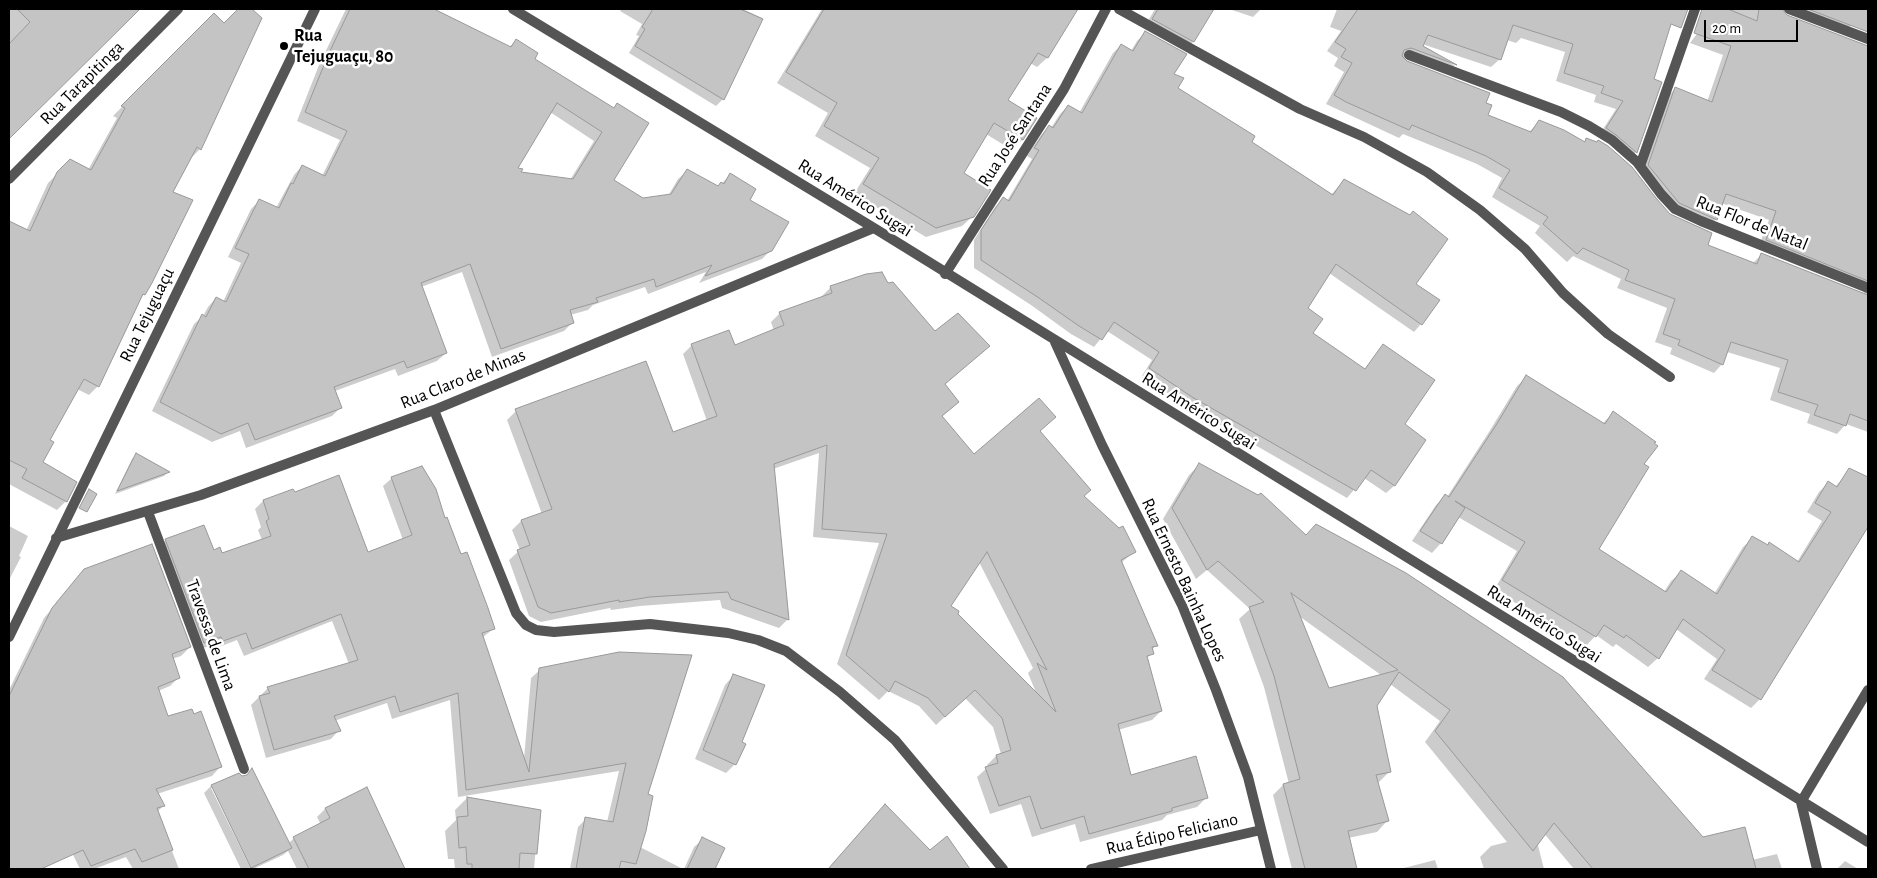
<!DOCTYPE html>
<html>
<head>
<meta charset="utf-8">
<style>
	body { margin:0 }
	#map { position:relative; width:1877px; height:878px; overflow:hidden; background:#fff; font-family:"Alegreya Sans",sans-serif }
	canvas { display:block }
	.frame { position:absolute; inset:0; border:10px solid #000; pointer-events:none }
	.scale { position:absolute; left:1704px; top:20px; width:94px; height:22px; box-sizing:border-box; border:2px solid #000; border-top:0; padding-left:6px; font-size:15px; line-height:18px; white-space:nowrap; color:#000; -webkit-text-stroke:4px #fff; paint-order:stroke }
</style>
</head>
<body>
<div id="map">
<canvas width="1877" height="878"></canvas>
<div class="frame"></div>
<div class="scale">20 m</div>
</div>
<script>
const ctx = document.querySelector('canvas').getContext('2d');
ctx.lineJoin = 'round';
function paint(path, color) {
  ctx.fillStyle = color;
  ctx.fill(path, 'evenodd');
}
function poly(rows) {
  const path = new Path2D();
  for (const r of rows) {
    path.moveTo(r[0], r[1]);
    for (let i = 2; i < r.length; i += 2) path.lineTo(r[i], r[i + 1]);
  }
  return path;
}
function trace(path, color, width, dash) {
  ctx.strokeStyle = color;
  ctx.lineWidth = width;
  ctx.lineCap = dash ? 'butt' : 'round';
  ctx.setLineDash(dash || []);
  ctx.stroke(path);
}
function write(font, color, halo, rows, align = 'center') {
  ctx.font = font + ' "Alegreya Sans",sans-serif';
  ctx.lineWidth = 5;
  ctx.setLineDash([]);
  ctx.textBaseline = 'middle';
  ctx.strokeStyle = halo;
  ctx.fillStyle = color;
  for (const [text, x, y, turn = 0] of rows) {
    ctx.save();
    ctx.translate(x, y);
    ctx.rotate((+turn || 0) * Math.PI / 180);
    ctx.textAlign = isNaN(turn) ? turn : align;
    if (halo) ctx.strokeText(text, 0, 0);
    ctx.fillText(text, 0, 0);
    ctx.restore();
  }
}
paint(poly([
	[9,9,139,9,9,137],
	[240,9,250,9,260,18,200,149,191,158,171,192,144,294,139,299,98,386,89,395,77,389,49,440,41,462,66,501,57,510,9,484,9,229,14,224,26,231,48,183,70,161,88,170,117,118,113,116,214,14,224,24],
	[346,9,434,9,509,47,516,41,533,60,613,109,617,105,612,180,643,199,668,196,678,179,687,171,718,187,730,175,748,200,771,250,762,259,699,283,706,272,648,294,645,287,593,305,588,310,570,315,573,322,564,331,492,357,462,272,421,287,446,353,437,361,398,376,395,369,335,391,341,407,332,416,246,448,240,431,212,442,152,411,194,324,203,316,208,307,216,298,223,302,241,263,228,257,251,209,260,200,276,208,294,175,302,166,322,176,340,140,297,121,319,65],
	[550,112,594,141,570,180,519,173,516,169],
	[622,9,743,9,762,18,723,99,716,106,629,53,639,36,636,35,642,24,620,11],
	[822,9,1077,9,1047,58,1037,67,1030,63,1006,100,1036,118,1022,140,1012,150,986,134,962,174,973,216,962,226,926,237,854,194,870,168,815,136,828,113,777,83],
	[1155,9,1213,9,1193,42,1184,50,1144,28],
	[1229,9,1261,9,1253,17],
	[1337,9,1674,9,1652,80,1661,83,1636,152,1628,161,1608,143,1598,137,1616,109,1594,102,1596,95,1556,81,1565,52,1521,38,1516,43,1507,40,1500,59,1491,67,1419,43,1455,66,1447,73,1400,56,1406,62,1485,104,1487,116,1529,132,1539,122,1583,143,1587,140,1706,246,1753,263,1762,254,1865,294,1862,290,1758,248,1769,220,1721,203,1716,219,1707,228,1671,212,1640,174,1667,97,1675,89,1707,102,1723,55,1690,43,1716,9,1868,9,1868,19,1837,32,1781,10,1786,16,1860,61,1868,64,1868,432,1846,424,1837,434,1807,423,1810,414,1770,400,1780,368,1727,352,1722,364,1714,373,1670,354,1672,348,1655,342,1667,308,1617,288,1621,279,1573,256,1567,262,1535,233,1540,226,1492,197,1502,178,1477,164,1403,134,1399,138,1326,104,1344,72,1334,66,1338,58,1327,51,1341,31,1330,27],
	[1145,33,1173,75,1176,88,1250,142,1331,195,1344,180,1414,284,1421,324,1414,332,1329,273,1306,308,1311,334,1364,370,1383,346,1403,425,1424,441,1394,486,1386,493,1364,478,1347,498,1184,404,1142,376,1152,360,1107,331,1094,347,1071,334,1031,305,974,268,974,240,995,207,1003,199,1007,201,1032,159,1027,156,1041,135,1049,127,1051,128,1060,114,1068,106,1079,113,1113,53,1121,45,1131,51,1137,41],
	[887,285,934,333,988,346,944,385,948,411,941,417,973,456,1039,431,1083,497,1135,551,1121,563,1156,645,1152,650,1152,653,1146,659,1161,711,1152,720,1118,730,1130,776,1206,798,1197,807,1167,815,1162,820,1080,842,1075,824,1032,837,1021,804,990,814,977,777,988,767,987,765,996,756,1001,754,993,727,965,698,936,725,919,706,888,691,879,700,837,664,879,543,813,537,819,453,773,469,787,620,779,628,722,608,720,600,640,606,611,610,610,608,541,622,529,616,509,560,520,550,512,530,521,521,542,514,507,420,516,411,672,434,707,421,683,354,692,345,735,347,774,331,771,322,780,313,823,298,822,296,831,287],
	[979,562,1033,668,1028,673,1037,695,949,606],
	[1527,377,1602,424,1613,413,1642,464,1597,550,1664,592,1671,581,1681,572,1714,594,1743,547,1753,538,1797,562,1822,521,1807,512,1819,492,1828,483,1835,487,1850,470,1868,478,1868,524,1760,699,1751,708,1704,679,1717,659,1676,629,1658,658,1648,667,1616,644,1613,647,1596,635,1586,646,1494,590,1517,551,1458,517,1441,543,1432,553,1412,541,1436,505,1445,496,1447,497,1489,432,1517,386],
	[136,455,168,472,164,476,115,494,132,459],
	[1199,465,1305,537,1702,839,1752,860,1777,854,1782,869,1574,869,1531,818,1544,869,1484,869,1480,857,1491,846,1507,842,1425,742,1440,721,1390,684,1375,706,1390,771,1379,782,1377,783,1387,821,1377,832,1348,838,1356,869,1292,869,1273,795,1283,785,1289,784,1264,687,1239,619,1250,609,1207,570,1196,579,1163,519,1189,475],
	[1299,616,1381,675,1328,689],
	[392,478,444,520,493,629,482,638,524,759,531,678,540,670,619,654,646,795,640,847,683,869,570,869,578,827,586,819,607,822,619,771,458,797,450,700,392,719,387,703,334,721,339,730,331,739,266,758,251,705,268,688,349,664,332,621,244,656,237,640,214,649,213,645,196,650,158,548,166,540,221,554,262,540,258,530,261,527,255,509,263,501,368,554,403,540,383,486],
	[9,526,28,536,19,556,21,557,9,580],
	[85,570,190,647,181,656,172,659,179,677,170,686,158,691,167,717,220,767,212,776,157,794,163,806,157,812,179,869,133,869,126,857,94,869,80,869,13,733,9,734,9,690,44,618],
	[733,676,740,743,744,745,735,764,726,773,695,759,725,685],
	[251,770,288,844,294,838,321,825,317,817,325,809,366,789,403,869,297,869,288,851,283,855,253,869,213,788,211,788,251,869,241,869,204,793,211,786,239,775,245,777],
	[9,773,42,869,9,869],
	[467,798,539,811,534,869,455,869,454,859,448,859,445,831,456,820,455,810],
	[874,817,930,852,961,858,962,869,828,869],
	[703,839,723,849,713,869,684,869,694,847],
	[1435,860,1438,869,1400,869],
	[1845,861,1858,869,1837,869]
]), '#0003');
const building = poly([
	[17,9,140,9,9,139,9,44,30,22,17,9],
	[238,9,252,9,262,18,201,150,197,147,173,192,193,200,152,283,145,295,143,294,99,387,84,379,50,440,54,442,43,462,77,482,67,502,22,478,27,469,9,460,9,221,30,231,57,172,70,159,91,170,125,108,121,106,214,13,224,23,238,9],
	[350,9,434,9,511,47,516,39,538,53,535,59,614,108,617,103,649,123,614,180,643,198,671,194,687,169,718,186,721,182,724,184,730,173,756,189,750,200,789,222,772,251,705,276,712,265,656,287,654,279,596,298,598,302,570,310,574,323,501,349,470,264,421,283,447,353,407,368,404,361,334,387,342,408,255,440,248,423,221,434,160,402,202,314,206,317,216,297,226,302,249,254,235,248,259,199,279,208,291,183,293,184,302,165,325,176,347,131,305,112,328,55,350,9],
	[557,103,602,132,573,179,521,172,523,169,518,168,557,103],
	[653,9,740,9,763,19,724,100,635,46,645,29,642,27,653,9],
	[824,9,1078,9,1048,58,1038,53,1008,100,1037,118,1023,140,994,123,964,173,991,190,974,217,936,228,863,184,879,158,824,126,837,103,786,72,824,9],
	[1158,9,1214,9,1194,42,1152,19,1158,9],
	[1358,9,1688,9,1681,28,1671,24,1654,79,1662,82,1637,153,1616,135,1606,128,1623,101,1601,93,1604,86,1564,73,1573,44,1513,25,1501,60,1428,35,1423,46,1457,65,1411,48,1404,50,1402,56,1407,61,1490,93,1486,103,1492,105,1488,115,1531,132,1539,120,1564,130,1585,142,1586,138,1597,142,1598,140,1608,146,1632,167,1656,198,1670,214,1712,233,1708,245,1757,264,1761,253,1868,295,1868,421,1850,414,1846,426,1814,415,1818,405,1778,392,1788,360,1731,342,1723,365,1678,345,1680,340,1663,334,1675,299,1625,280,1629,270,1583,248,1577,254,1543,224,1548,217,1499,188,1510,170,1486,156,1412,125,1409,130,1346,102,1334,95,1352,63,1341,57,1346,49,1335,42,1358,9],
	[1702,9,1728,9,1757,21,1759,9,1782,9,1787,15,1868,46,1868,281,1766,240,1776,211,1726,194,1717,220,1679,203,1648,165,1675,87,1712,102,1731,46,1694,33,1702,9],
	[1808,9,1868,9,1868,32,1808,9],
	[1145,31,1187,54,1174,74,1184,78,1178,88,1255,136,1252,142,1333,195,1344,179,1410,215,1413,211,1448,239,1416,284,1440,300,1422,325,1336,264,1308,308,1323,319,1313,333,1365,369,1383,344,1435,380,1405,424,1426,440,1395,486,1371,470,1356,491,1192,397,1149,368,1159,352,1114,322,1102,340,1079,326,1039,298,981,260,981,230,1003,197,1009,201,1039,150,1034,148,1049,125,1053,128,1068,105,1082,113,1121,44,1133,51,1145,31],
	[882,272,888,283,893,282,935,331,958,313,990,346,945,384,959,402,942,416,974,454,1039,398,1056,417,1040,431,1091,490,1084,496,1119,528,1123,526,1136,552,1121,560,1158,646,1152,647,1154,654,1147,656,1162,711,1118,724,1131,775,1196,756,1208,798,1172,808,1172,811,1089,834,1084,816,1041,829,1030,796,999,806,985,767,998,763,996,755,1011,750,1002,718,975,690,945,717,928,698,895,681,889,692,846,655,887,534,822,529,827,445,774,464,789,620,731,599,728,592,650,597,619,602,619,600,551,613,538,607,517,550,530,545,521,520,552,509,515,409,646,361,673,432,717,416,691,344,729,330,735,345,784,325,779,312,832,293,830,286,866,274,882,272],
	[987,552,1047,670,1037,663,1056,712,958,614,959,611,951,606,987,552],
	[1526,375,1605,424,1613,411,1656,442,1654,443,1658,446,1644,464,1649,467,1599,549,1666,592,1681,570,1717,594,1752,536,1768,545,1769,542,1799,562,1831,512,1815,503,1828,481,1837,487,1849,468,1868,477,1868,527,1761,700,1712,670,1725,650,1683,619,1659,659,1626,635,1624,638,1604,625,1596,637,1502,580,1525,542,1455,501,1465,508,1442,544,1420,531,1445,494,1449,497,1498,422,1526,375],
	[136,453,170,472,117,491,136,453],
	[1199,463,1258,495,1261,493,1306,535,1316,524,1406,573,1563,677,1703,837,1745,827,1756,869,1593,869,1554,823,1533,851,1435,731,1450,710,1399,672,1377,706,1391,772,1376,775,1389,821,1348,831,1357,869,1305,869,1283,784,1300,779,1274,676,1249,607,1264,602,1218,561,1207,570,1172,508,1199,463],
	[1291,593,1398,670,1329,688,1291,593],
	[422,466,436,489,445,518,447,517,461,554,467,552,488,608,495,629,482,633,529,772,539,668,619,652,692,655,648,794,653,796,646,831,636,864,621,861,619,869,576,869,585,817,613,822,626,763,466,790,458,693,400,712,395,696,334,716,341,731,274,750,259,696,270,693,267,687,358,660,341,614,252,649,246,633,223,641,221,637,204,643,165,539,204,525,214,550,220,547,222,553,271,536,266,521,269,519,263,500,293,489,295,492,339,475,368,552,412,535,391,477,422,466],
	[89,489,97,494,87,512,79,508,89,489],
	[152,544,191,647,172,654,180,678,158,687,168,716,192,709,194,714,201,711,222,767,156,789,165,806,157,808,173,850,142,862,135,849,91,866,83,850,41,869,9,869,9,696,52,608,84,569,152,544],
	[733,674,765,685,742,742,746,744,736,765,703,750,733,674],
	[252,768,292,848,251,868,211,785,239,773,242,776,247,775,252,768],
	[367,787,405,869,309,869,293,837,330,818,325,808,367,787],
	[467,797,541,810,537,854,520,853,519,869,472,869,472,864,467,864,466,847,459,848,457,817,468,816,467,797],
	[885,804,930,850,947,836,970,869,828,869,885,804],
	[702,837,725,848,715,869,687,869,702,837]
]);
paint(building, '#c4c4c4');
trace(building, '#999', 1);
trace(poly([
	[1119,9,1300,109,1364,137,1427,172,1480,210,1525,249,1563,293,1608,334,1670,377]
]), '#555', 10);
trace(poly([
	[513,9,874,228,1868,842],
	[1789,9,1868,39],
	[1409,55,1561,112,1589,126,1612,140,1637,162,1661,194,1675,209,1701,221,1868,288],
	[1640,166,1695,9],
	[9,179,178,9],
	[945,274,1064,89,1106,9],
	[1055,342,1102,445,1182,605,1216,690,1248,777,1271,869],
	[434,410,516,613,526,625,536,630,554,632,650,624,728,633,758,640,786,651,840,692,895,740,1003,869],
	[148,512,244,769],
	[56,538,201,495,434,410,874,228],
	[9,637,315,9],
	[1091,869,1261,830],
	[1817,869,1801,802,1868,690]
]), '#555', 10);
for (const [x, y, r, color] of [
	[284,46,5,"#000"]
]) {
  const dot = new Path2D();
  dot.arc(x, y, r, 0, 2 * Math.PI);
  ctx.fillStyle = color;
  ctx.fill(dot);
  trace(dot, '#fff', 2);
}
write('bold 18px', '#000', '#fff', [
	["Rua",294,36],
	["Tejuguaçu, 80",294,57]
], 'left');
write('18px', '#000', '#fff', [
	["Rua Tarapitinga",82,83,-45],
	["Rua José Santana",1015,135,-57],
	["Rua Américo Sugai",855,198,32],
	["Rua Flor de Natal",1752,223,22],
	["Rua Tejuguaçu",147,315,-64],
	["Rua Claro de Minas",463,379,-22],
	["Rua Américo Sugai",1199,411,32],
	["Rua Ernesto Bainha Lopes",1184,580,65],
	["Rua Américo Sugai",1544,624,32],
	["Travessa de Lima",211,635,70],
	["Rua Édipo Feliciano",1172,834,-13]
]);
</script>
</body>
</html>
